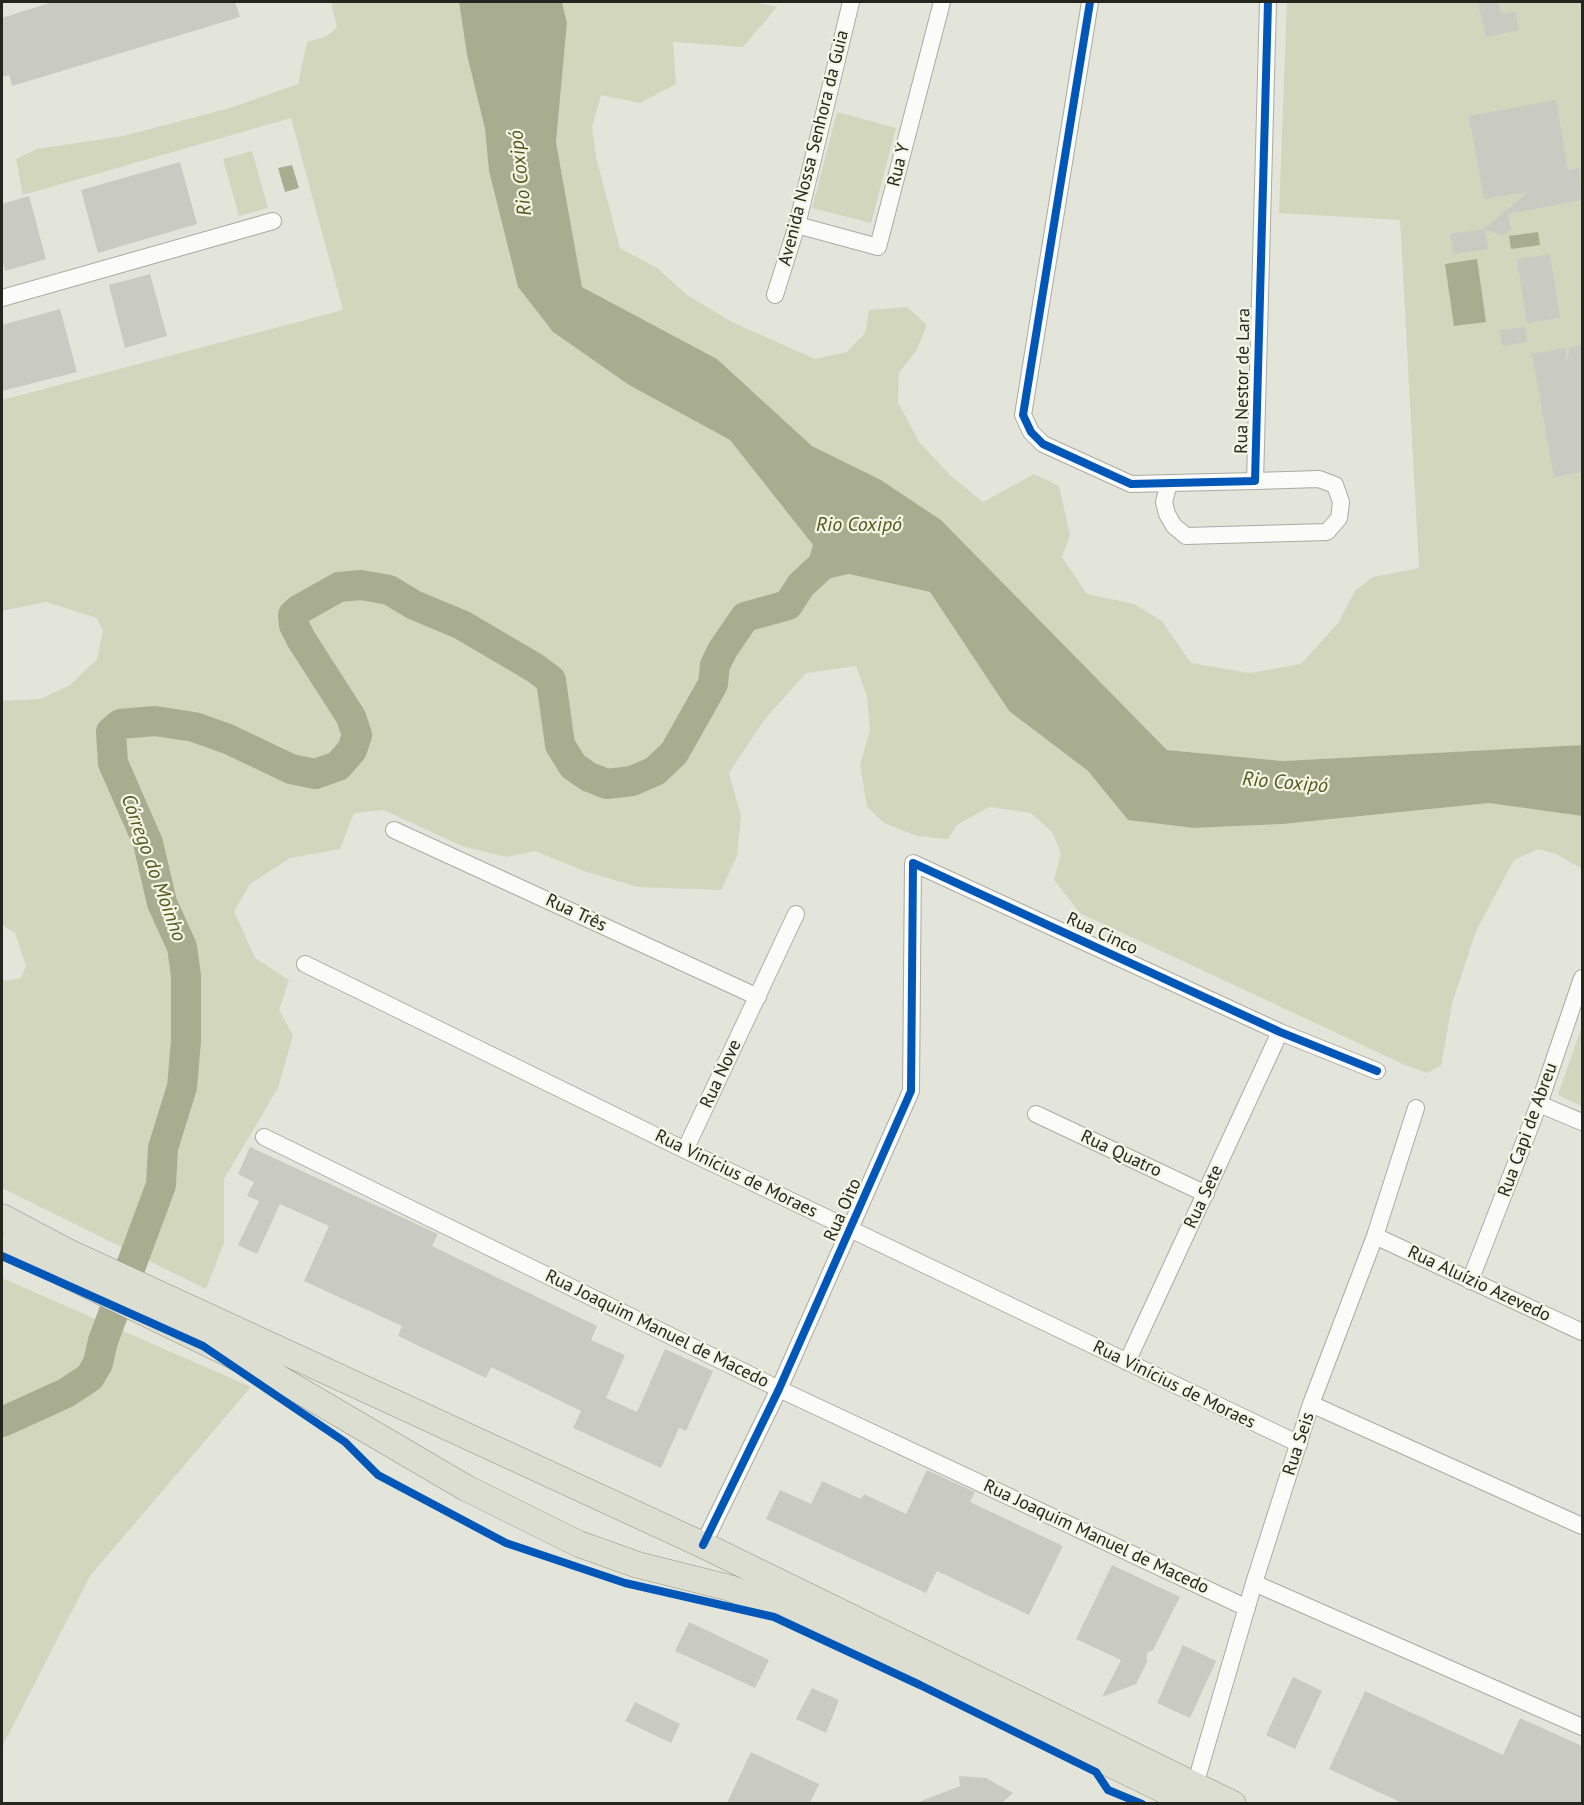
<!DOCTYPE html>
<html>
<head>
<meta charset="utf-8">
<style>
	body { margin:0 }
	#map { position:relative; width:1584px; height:1805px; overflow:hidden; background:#e3e5db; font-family:"PT Sans",sans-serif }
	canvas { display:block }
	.frame { position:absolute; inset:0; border:3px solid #24251e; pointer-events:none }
</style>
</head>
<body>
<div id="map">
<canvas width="1584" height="1805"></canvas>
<div class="frame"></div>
</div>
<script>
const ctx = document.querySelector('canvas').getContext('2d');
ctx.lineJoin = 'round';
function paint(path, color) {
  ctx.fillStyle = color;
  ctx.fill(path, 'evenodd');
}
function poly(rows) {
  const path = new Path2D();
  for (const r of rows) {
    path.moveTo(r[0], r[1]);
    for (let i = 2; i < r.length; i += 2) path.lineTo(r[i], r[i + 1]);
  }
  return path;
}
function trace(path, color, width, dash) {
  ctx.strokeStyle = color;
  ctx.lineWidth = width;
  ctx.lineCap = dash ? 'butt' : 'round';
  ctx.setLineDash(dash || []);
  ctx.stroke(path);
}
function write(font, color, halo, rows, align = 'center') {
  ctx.font = font + ' "PT Sans",sans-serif';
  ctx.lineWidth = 4.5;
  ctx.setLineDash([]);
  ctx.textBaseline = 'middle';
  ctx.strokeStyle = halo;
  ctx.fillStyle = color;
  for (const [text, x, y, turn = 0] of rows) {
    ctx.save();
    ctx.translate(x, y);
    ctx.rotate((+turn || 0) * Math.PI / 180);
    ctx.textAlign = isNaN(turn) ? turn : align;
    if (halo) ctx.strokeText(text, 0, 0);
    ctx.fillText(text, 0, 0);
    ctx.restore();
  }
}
paint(poly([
	[331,2,459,2,467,55,485,129,489,171,518,287,553,332,629,385,730,440,813,545,801,585,849,574,930,592,1009,711,1088,771,1128,820,1193,828,1283,824,1489,803,1582,816,1582,869,1556,854,1538,849,1514,860,1476,931,1452,1004,1441,1066,1427,1073,1405,1065,1080,913,1054,880,1061,853,1052,832,1031,813,989,807,957,825,948,839,917,836,884,823,867,807,860,765,870,730,867,697,856,666,806,673,765,719,729,773,741,816,737,856,721,890,638,887,584,871,535,851,506,857,462,846,384,810,354,813,340,849,290,858,250,884,234,911,255,958,289,980,279,1010,293,1035,278,1088,224,1179,224,1243,206,1289,2,1188,2,979,6,981,21,978,26,966,15,933,2,925,2,701,40,699,70,685,97,659,103,631,97,618,46,602,2,611,2,400,343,310,291,118,23,195,16,159,37,149,123,136,230,108,298,84,307,42,327,36,337,27],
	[562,2,754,2,777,7,743,47,673,42,676,84,640,103,601,95,592,127,597,161,620,248,657,268,687,295,732,322,815,359,847,352,865,333,869,310,907,307,927,325,916,351,899,373,898,402,919,442,951,476,983,502,1034,474,1059,486,1070,535,1062,557,1087,594,1134,604,1162,621,1191,663,1250,673,1301,664,1338,623,1355,591,1373,577,1419,568,1400,220,1279,213,1287,2,1582,2,1582,745,1283,761,1167,750,941,520,881,480,812,446,717,359,582,287,556,142,567,23],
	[837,112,896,128,871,223,812,208],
	[252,151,268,208,239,216,223,159],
	[1582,1026,1582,1106,1558,1095],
	[2,1278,251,1387,90,1576,2,1747]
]), '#d2d6bd');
paint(poly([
	[459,2,562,2,567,23,556,142,582,287,717,359,812,446,881,480,941,520,1167,750,1283,761,1582,745,1582,816,1489,803,1283,824,1193,828,1128,820,1088,771,1009,711,930,592,849,574,801,585,813,545,730,440,629,385,553,332,518,287,489,171,485,129,467,55],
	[292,165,299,188,285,192,278,168],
	[1538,232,1540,245,1511,249,1509,236],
	[1477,259,1486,322,1454,326,1445,264]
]), '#a9ad90');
trace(poly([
	[2,1422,66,1393,90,1377,98,1363,103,1341,161,1185,163,1148,182,1087,186,1041,186,976,182,947,162,903,148,843,113,763,111,732,120,724,155,721,194,727,228,739,291,769,315,774,338,766,352,750,357,735,351,717,301,639,294,625,293,615,298,610,339,587,361,585,389,590,414,605,462,625,535,668,551,680,560,745,573,766,589,777,607,784,632,781,655,771,674,753,713,684,715,665,723,649,745,617,788,605,801,585,830,558]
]), '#a9ad90', 30);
paint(poly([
	[52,2,235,2,240,17,12,86,9,75,2,77,2,18],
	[1488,2,1498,2,1501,14,1515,11,1519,30,1486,37,1478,4],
	[1556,100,1568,170,1579,168,1582,200,1508,214,1511,229,1503,236,1485,229,1488,249,1453,254,1450,234,1484,229,1528,192,1484,199,1469,116],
	[180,162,197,224,98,253,81,190],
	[29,196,46,259,5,271,2,258,2,204],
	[1550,254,1560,318,1527,323,1517,259],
	[150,274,167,336,125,348,109,285],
	[60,309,77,372,2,391,2,325],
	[1525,327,1527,342,1502,346,1500,330],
	[1582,345,1582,472,1554,477,1532,354,1565,348,1567,361,1570,347],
	[250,1147,438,1234,432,1246,597,1326,591,1340,625,1355,606,1398,637,1412,665,1349,713,1371,686,1431,679,1428,661,1468,573,1428,581,1411,491,1367,486,1378,398,1336,402,1326,304,1281,329,1226,280,1204,257,1254,238,1245,259,1201,247,1196,254,1182,238,1174],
	[927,1470,975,1492,970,1502,1063,1546,1029,1615,937,1571,926,1593,766,1519,780,1490,811,1504,822,1481,861,1499,864,1494,906,1514],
	[1112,1565,1180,1597,1153,1650,1147,1653,1147,1662,1136,1684,1102,1697,1121,1660,1076,1639],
	[689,1622,769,1660,755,1688,675,1651],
	[1183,1645,1216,1661,1190,1718,1157,1703],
	[1293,1677,1322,1691,1295,1749,1266,1735],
	[812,1688,839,1700,826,1733,796,1719],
	[1365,1691,1503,1755,1520,1718,1582,1746,1582,1803,1402,1803,1329,1769],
	[635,1702,680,1724,671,1743,625,1721],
	[751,1752,819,1784,810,1803,727,1803],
	[959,1776,986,1778,1013,1793,1002,1803,916,1803,960,1786]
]), '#c9cbc3');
const street = poly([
	[1090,2,1023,415,1031,432,1043,444,1131,484,1255,481,1268,2],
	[797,225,878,247,942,2],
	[775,295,797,225,851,2],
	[2,298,273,221],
	[1169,483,1164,502,1167,514,1174,526,1186,536,1327,532,1339,518,1341,502,1335,485,1319,479,1255,481],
	[394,830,758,997],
	[305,964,685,1150,1299,1444],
	[1539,1104,1582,1122],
	[1036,1114,1206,1194],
	[264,1137,779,1389,1247,1608],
	[685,1150,796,914],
	[1375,1236,1582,1332],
	[1470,1281,1539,1104,1582,978],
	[1127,1362,1280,1032],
	[1311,1404,1582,1526],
	[703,1545,779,1389,911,1091,913,863,1280,1032,1377,1071],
	[1254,1583,1582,1727],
	[1195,1785,1254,1583,1311,1404,1375,1236,1416,1108]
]);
const primary = poly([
	[2,1217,66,1251,703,1545,1233,1804],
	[2,1246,57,1270,275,1376,466,1488,579,1544,638,1565,730,1588,784,1610,927,1674,1192,1804]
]);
trace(street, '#aaaba3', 18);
trace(primary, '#939580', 27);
trace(street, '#fbfbfa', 16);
trace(primary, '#ddded2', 26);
trace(poly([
	[1090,2,1023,415,1031,432,1043,444,1131,484,1255,481,1268,2],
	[2,1256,203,1346,345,1442,378,1475,506,1543,625,1583,774,1617,920,1685,1096,1772,1108,1790,1142,1804],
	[703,1545,779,1389,911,1091,913,863,1280,1032,1377,1071]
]), '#0057b8', 8);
write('18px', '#24251e', '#f3f6e4', [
	["Avenida Nossa Senhora da Guia",814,148,-76],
	["Rua Y",899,165,-76],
	["Rua Nestor de Lara",1243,381,-89],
	["Rua Três",576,913,25],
	["Rua Cinco",1102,934,25],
	["Rua Nove",721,1074,-65],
	["Rua Capi de Abreu",1528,1130,-70],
	["Rua Quatro",1121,1154,25],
	["Rua Vinícius de Moraes",736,1174,26],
	["Rua Sete",1204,1197,-65],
	["Rua Oito",843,1210,-66],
	["Rua Aluízio Azevedo",1479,1284,25],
	["Rua Joaquim Manuel de Macedo",657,1329,26],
	["Rua Vinícius de Moraes",1174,1385,26],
	["Rua Seis",1299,1444,-72],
	["Rua Joaquim Manuel de Macedo",1096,1537,25]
]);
write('italic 20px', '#53591d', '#f3f6e4', [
	["Rio Coxipó",521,173,-96],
	["Rio Coxipó",859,525],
	["Rio Coxipó",1285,783,5],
	["Córrego do Moinho",153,868,70]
]);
</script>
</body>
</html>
